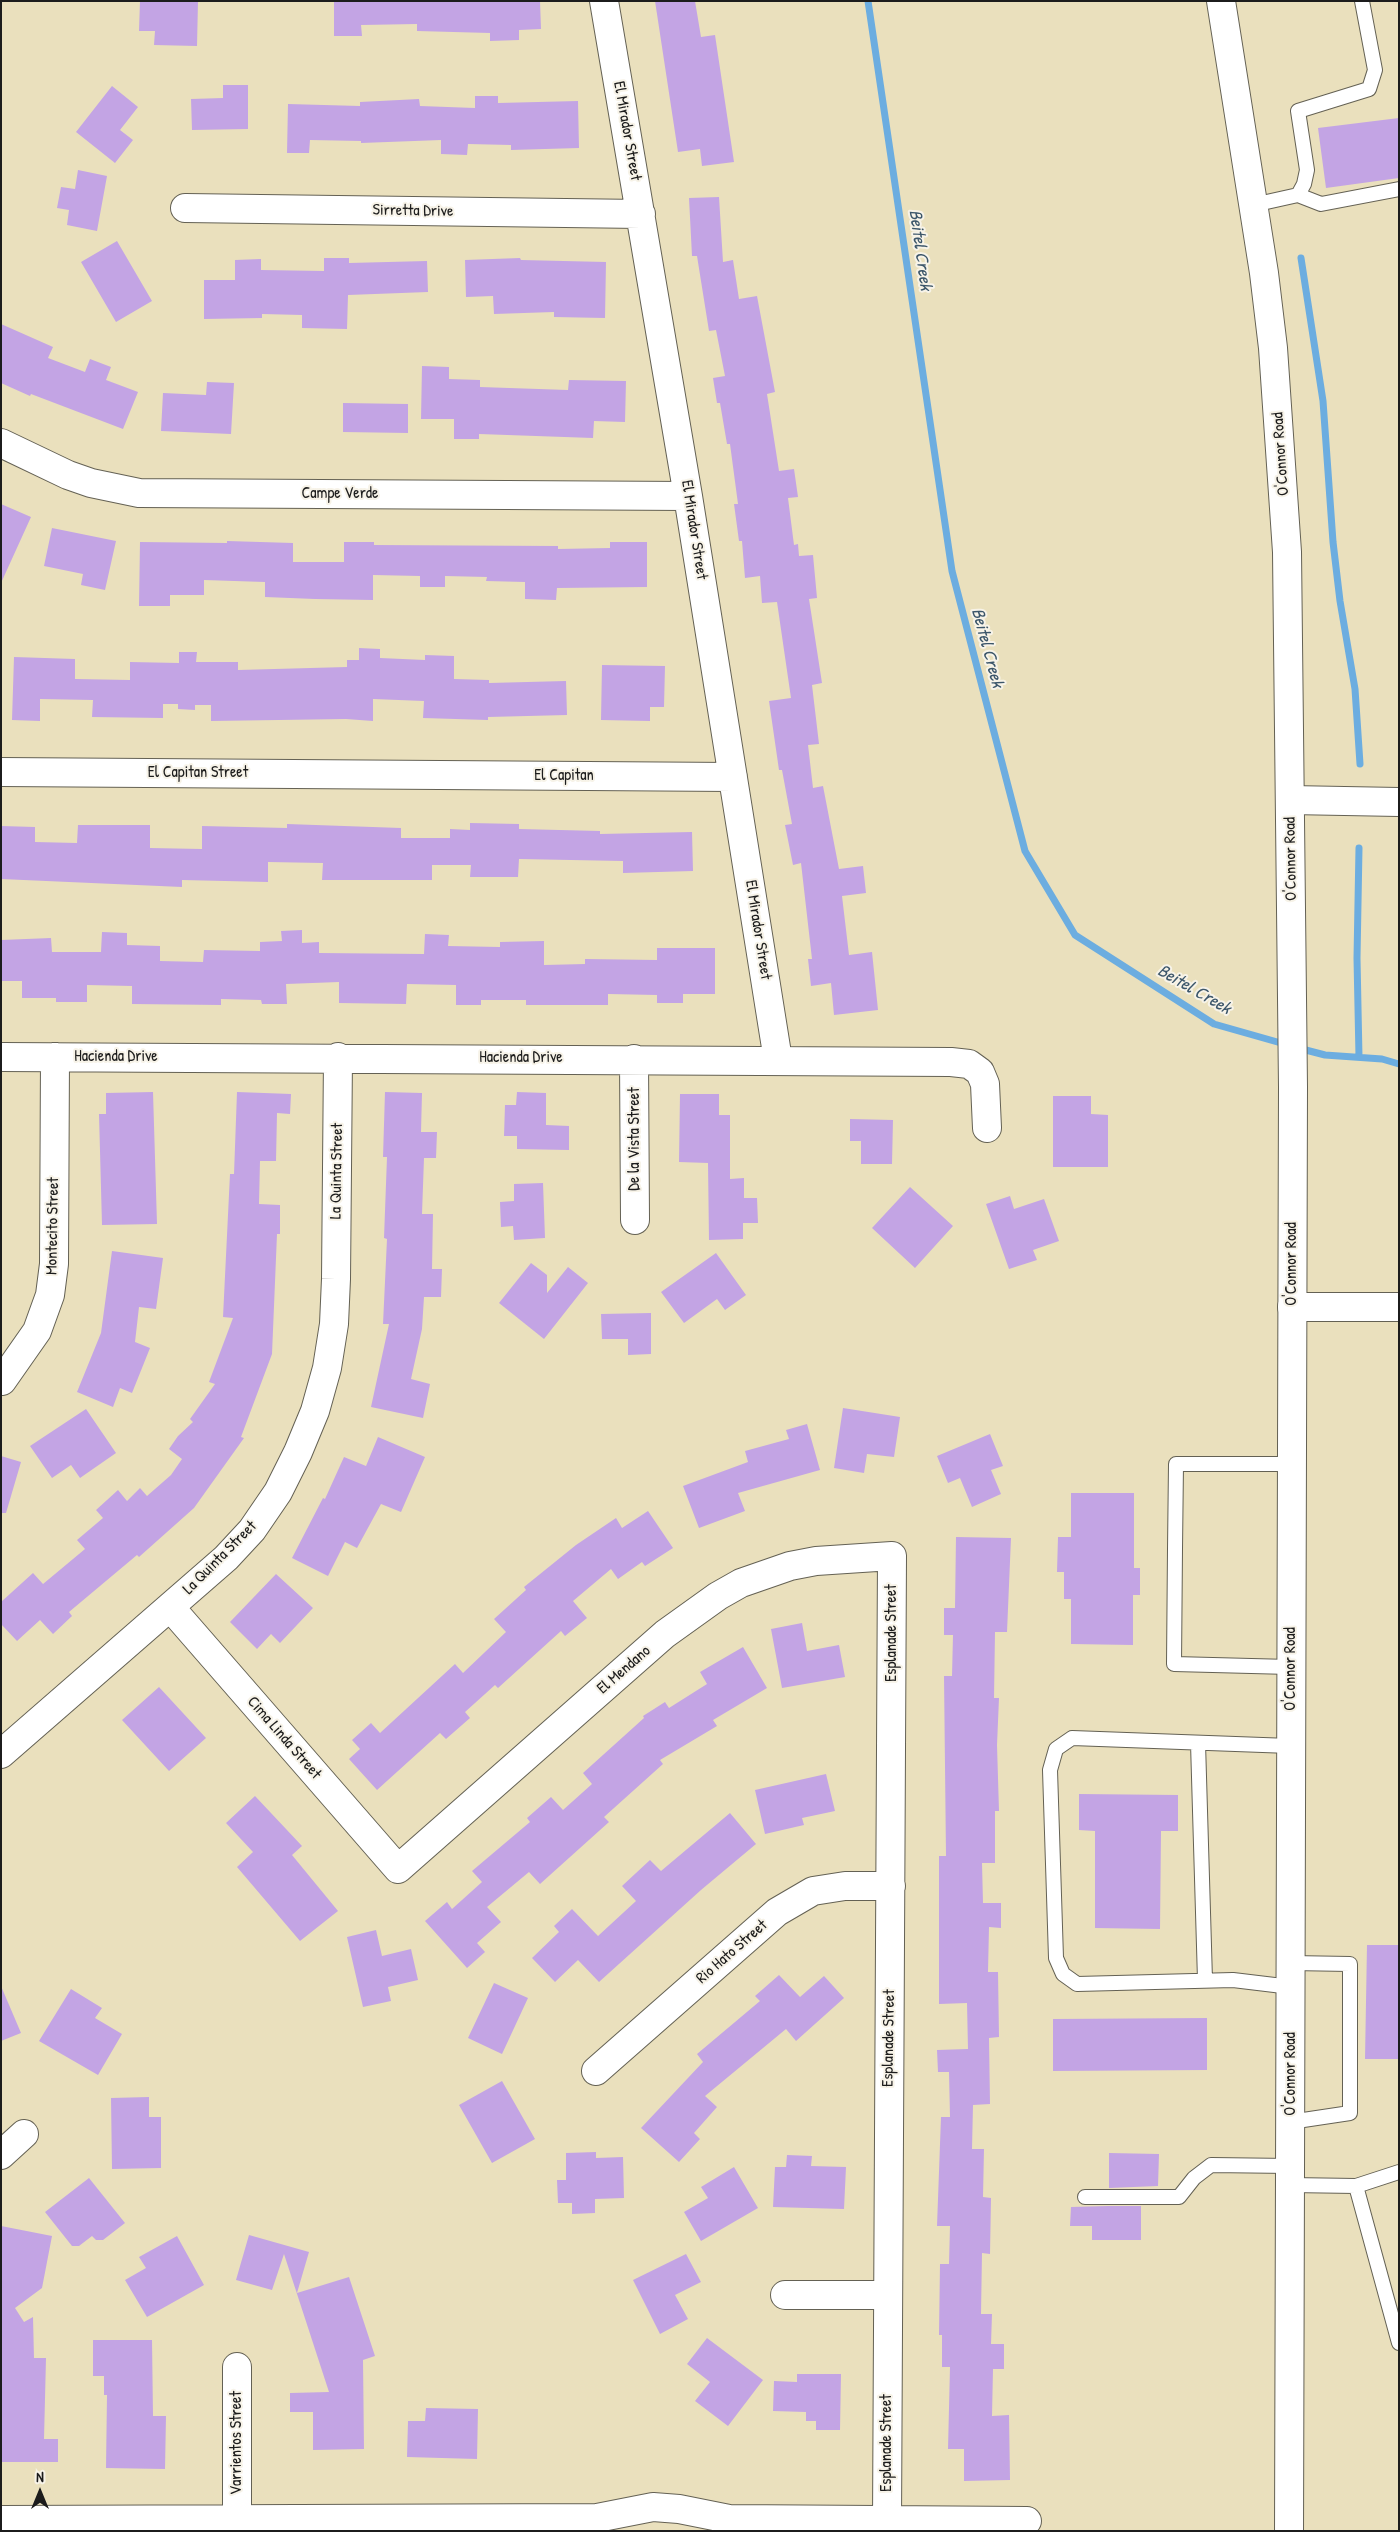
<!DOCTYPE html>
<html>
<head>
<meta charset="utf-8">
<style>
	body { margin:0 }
	#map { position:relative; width:1400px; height:2532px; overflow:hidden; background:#eae0bd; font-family:"Patrick Hand",sans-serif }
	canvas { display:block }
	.frame { position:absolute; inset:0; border:2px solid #1c1c1c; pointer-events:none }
	.north { position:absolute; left:15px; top:2467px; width:50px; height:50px; -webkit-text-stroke:4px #f7f3e8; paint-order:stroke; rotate:0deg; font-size:14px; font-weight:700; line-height:20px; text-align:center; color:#1c1c1c }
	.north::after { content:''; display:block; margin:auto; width:18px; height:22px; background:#1c1c1c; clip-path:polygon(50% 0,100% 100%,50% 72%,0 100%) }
</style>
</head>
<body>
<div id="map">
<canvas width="1400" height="2532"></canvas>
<div class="frame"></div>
<div class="north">N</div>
</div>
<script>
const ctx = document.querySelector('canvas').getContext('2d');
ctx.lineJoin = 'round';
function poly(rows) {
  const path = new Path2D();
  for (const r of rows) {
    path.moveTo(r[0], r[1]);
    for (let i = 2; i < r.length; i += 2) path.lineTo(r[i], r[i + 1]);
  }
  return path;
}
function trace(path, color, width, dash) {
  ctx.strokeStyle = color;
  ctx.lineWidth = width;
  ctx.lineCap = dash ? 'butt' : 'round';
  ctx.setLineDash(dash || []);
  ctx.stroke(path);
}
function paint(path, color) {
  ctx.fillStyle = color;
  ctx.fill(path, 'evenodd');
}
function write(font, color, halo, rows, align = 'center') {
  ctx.font = font + ' "Patrick Hand",sans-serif';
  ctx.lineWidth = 4;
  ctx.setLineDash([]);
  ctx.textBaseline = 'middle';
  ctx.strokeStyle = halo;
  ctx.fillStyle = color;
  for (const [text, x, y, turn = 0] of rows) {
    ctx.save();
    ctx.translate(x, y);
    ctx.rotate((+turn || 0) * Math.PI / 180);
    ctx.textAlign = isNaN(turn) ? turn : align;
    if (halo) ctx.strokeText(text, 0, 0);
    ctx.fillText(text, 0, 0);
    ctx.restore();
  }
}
trace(poly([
	[868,1,952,571,1025,851,1075,935,1214,1024,1288,1045],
	[1301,258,1323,401,1333,542,1340,601,1355,689,1360,764],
	[1359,848,1357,958,1359,1057],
	[1298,1048,1325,1055,1382,1059,1399,1064]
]), '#6cade0', 7);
paint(poly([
	[140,1,198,1,197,46,154,45,155,31,139,31],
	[334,1,540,1,541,29,519,30,519,40,490,41,490,33,417,31,417,24,361,25,362,36,334,36],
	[655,1,695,1,701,37,715,35,734,162,702,166,700,149,678,152],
	[223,85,248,85,248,129,192,130,191,99,223,98],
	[112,86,138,107,120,130,133,140,115,163,76,132],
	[475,96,498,96,498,103,578,101,579,148,511,150,511,145,468,144,467,155,441,154,441,140,361,143,361,141,310,140,309,153,287,153,288,104,360,106,360,102,419,99,420,106,475,108],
	[1399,118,1399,178,1326,188,1318,128],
	[78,170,107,176,97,231,67,225,69,210,57,208,61,187,75,189],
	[719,197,723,262,733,260,739,299,757,296,775,392,767,394,779,471,794,469,798,497,788,498,794,545,798,544,799,556,813,555,817,598,809,599,822,683,812,685,819,744,808,745,813,788,823,786,839,869,863,866,866,893,842,896,849,955,872,952,878,1010,834,1015,831,983,811,986,808,959,812,959,801,863,793,865,785,825,792,824,782,770,779,770,769,701,791,698,777,602,762,603,760,576,745,578,742,541,739,541,734,504,738,504,730,444,727,444,720,403,717,403,713,378,725,376,716,330,709,331,697,256,692,256,689,198],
	[117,241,152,301,116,322,81,262],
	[324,258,349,258,349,263,427,261,428,292,348,295,347,329,302,328,302,315,262,314,262,318,204,319,204,280,235,280,235,260,261,259,261,270,324,271],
	[520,258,521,260,606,262,605,318,554,317,554,312,494,314,493,296,466,297,465,260],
	[1,324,53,347,48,358,85,372,90,359,111,367,106,380,138,392,123,429,31,394,30,396,1,383],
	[422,366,449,367,449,379,480,380,480,387,568,390,569,380,626,381,625,422,594,421,593,438,479,434,479,439,454,439,454,419,421,419],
	[207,382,234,383,231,434,161,431,163,393,206,395],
	[343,403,408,404,408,433,343,432],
	[1,504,31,517,1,583],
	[52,528,116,541,105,590,81,585,83,574,44,566],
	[227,541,293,543,293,562,344,562,344,542,374,542,374,545,558,546,558,549,610,548,610,542,647,542,647,587,557,588,556,600,525,599,525,582,486,581,487,577,445,576,445,587,420,587,420,576,373,575,373,600,315,599,265,597,265,582,204,580,204,595,170,595,170,606,139,606,140,542,227,543],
	[359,648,380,649,380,658,425,660,425,655,454,656,454,679,489,680,489,683,566,681,567,715,488,717,488,720,423,718,424,701,373,699,373,721,346,719,211,721,211,705,195,705,195,710,178,709,178,704,163,704,163,718,92,717,93,700,40,699,40,721,12,720,14,657,75,659,75,679,130,680,130,662,179,663,179,652,197,652,196,662,238,662,238,670,347,667,347,660,359,660],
	[602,665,665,666,664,707,650,707,650,721,601,720],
	[470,823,519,824,519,829,600,831,600,834,692,832,693,871,623,873,623,861,519,859,518,877,470,877,471,865,432,865,432,880,322,880,323,863,268,862,268,882,182,880,182,887,1,879,1,826,35,827,35,842,77,843,78,825,150,825,150,848,202,849,202,826,287,828,287,824,401,828,401,838,450,838,450,829,470,830],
	[302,930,302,943,319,942,319,953,424,954,425,934,449,935,448,946,500,947,500,942,544,941,544,965,585,964,585,959,657,960,657,948,715,948,715,994,683,994,683,1003,657,1003,657,995,608,994,608,1005,526,1005,526,1000,481,1000,481,1005,456,1005,456,985,407,984,406,1004,339,1003,339,982,286,984,287,1004,262,1004,261,1000,221,999,221,1005,132,1004,132,986,87,985,87,1002,56,1002,56,998,22,998,22,981,1,981,1,940,51,938,52,952,101,952,102,932,127,933,127,945,160,946,160,961,203,962,204,950,260,951,260,942,282,941,281,931],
	[153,1092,157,1224,102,1225,99,1114,106,1114,106,1093],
	[237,1092,291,1094,290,1114,277,1113,276,1161,260,1161,259,1204,280,1205,280,1234,277,1234,272,1354,241,1437,244,1438,194,1508,139,1557,137,1555,69,1612,72,1616,53,1634,40,1620,17,1641,1,1624,1,1602,33,1573,43,1584,85,1549,77,1540,103,1518,96,1510,118,1490,127,1501,140,1488,147,1496,171,1475,182,1459,169,1449,178,1436,193,1422,190,1419,215,1384,209,1382,233,1318,223,1317,230,1174,234,1174],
	[385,1092,422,1093,421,1132,437,1132,436,1158,424,1158,422,1214,433,1214,432,1269,442,1269,441,1297,424,1297,422,1329,411,1379,430,1384,423,1418,371,1407,389,1324,383,1324,387,1239,384,1238,387,1157,383,1157],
	[517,1092,546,1093,546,1125,569,1126,569,1150,517,1149,517,1136,504,1136,505,1105,516,1105],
	[680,1094,719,1094,719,1115,730,1115,730,1179,744,1178,744,1198,757,1198,758,1223,743,1223,743,1239,709,1240,708,1163,679,1162],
	[1053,1096,1091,1096,1091,1114,1108,1115,1108,1167,1053,1167],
	[850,1119,893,1120,892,1164,861,1164,861,1141,850,1141],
	[543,1183,545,1238,514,1240,513,1226,501,1227,500,1202,514,1201,514,1184],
	[910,1187,953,1226,915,1268,872,1228],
	[1010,1196,1014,1209,1044,1199,1059,1241,1033,1250,1037,1260,1009,1269,986,1204],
	[112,1251,163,1258,156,1309,139,1307,135,1342,150,1348,132,1393,120,1388,113,1407,77,1392,101,1333],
	[716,1253,746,1295,725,1310,717,1299,684,1323,661,1292],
	[531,1263,547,1275,547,1293,568,1267,588,1283,544,1339,499,1303],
	[651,1313,651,1354,628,1355,628,1339,602,1339,601,1314],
	[843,1408,900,1417,894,1457,867,1454,864,1473,834,1468],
	[86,1409,116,1453,80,1478,71,1465,52,1478,30,1446],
	[807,1424,820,1470,738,1493,745,1511,699,1528,683,1486,748,1462,745,1451,789,1439,786,1430],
	[990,1434,1003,1466,991,1470,1001,1494,972,1507,960,1478,948,1483,937,1456],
	[378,1437,425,1457,401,1512,381,1504,357,1548,345,1542,328,1576,292,1558,323,1498,325,1499,344,1457,366,1466],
	[1,1456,21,1462,6,1513,1,1513],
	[1071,1493,1134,1493,1134,1568,1140,1568,1140,1595,1133,1595,1133,1645,1071,1644,1071,1599,1064,1599,1064,1572,1057,1572,1058,1537,1071,1537],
	[648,1511,673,1548,645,1566,642,1562,618,1579,611,1569,573,1601,587,1618,565,1636,561,1631,498,1688,495,1685,465,1712,470,1718,446,1739,440,1733,377,1790,349,1759,360,1749,352,1740,371,1723,380,1733,455,1664,463,1673,506,1632,494,1619,526,1590,524,1587,576,1545,616,1518,622,1528],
	[956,1537,1011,1538,1007,1632,995,1632,994,1698,999,1698,997,1745,999,1811,995,1811,995,1863,982,1863,983,1903,1001,1903,1001,1928,989,1927,988,1972,998,1972,999,2037,989,2038,990,2104,973,2105,972,2149,984,2149,983,2197,991,2198,990,2254,982,2253,981,2314,992,2314,991,2344,1004,2344,1004,2369,993,2369,992,2416,1009,2415,1010,2480,964,2481,964,2449,948,2449,950,2367,942,2367,942,2335,939,2335,940,2264,949,2264,950,2226,937,2226,941,2117,950,2117,949,2072,938,2072,937,2050,968,2049,967,2003,939,2004,939,1856,946,1856,944,1676,952,1676,953,1635,944,1635,944,1608,955,1608],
	[276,1574,313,1608,280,1643,271,1634,257,1649,230,1622],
	[802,1623,807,1651,839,1645,845,1677,782,1688,771,1629],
	[743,1647,767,1688,713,1720,717,1726,660,1760,663,1764,604,1817,609,1822,540,1884,529,1872,487,1907,501,1922,477,1943,485,1952,467,1968,425,1921,447,1902,452,1909,482,1882,472,1871,530,1822,527,1818,551,1797,563,1810,592,1784,583,1773,644,1718,643,1716,665,1702,669,1708,707,1684,700,1672],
	[159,1687,206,1738,169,1771,122,1720],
	[826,1774,835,1811,802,1818,804,1825,765,1834,755,1790],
	[1079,1794,1178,1795,1178,1831,1161,1831,1160,1929,1095,1928,1095,1831,1079,1830],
	[255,1796,302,1846,292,1855,338,1911,300,1941,237,1867,253,1852,226,1823],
	[730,1813,756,1844,701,1890,599,1982,578,1960,555,1982,532,1958,559,1932,554,1926,572,1909,598,1936,636,1901,622,1886,650,1860,661,1871],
	[376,1930,382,1956,411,1949,418,1980,388,1987,391,2001,363,2007,347,1937],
	[1367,1945,1399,1945,1399,2059,1365,2059],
	[779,1975,800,1997,824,1976,844,1998,796,2041,786,2029,705,2096,717,2107,694,2133,700,2139,679,2162,641,2128,703,2062,697,2054,760,2001,755,1996],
	[494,1983,528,1998,502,2054,468,2038],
	[1,1986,21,2033,1,2041],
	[71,1989,102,2008,95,2018,122,2034,98,2075,39,2041],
	[1207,2018,1207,2070,1053,2071,1053,2019],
	[502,2081,535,2139,492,2163,459,2105],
	[149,2097,149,2117,161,2117,161,2168,112,2169,111,2098],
	[596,2152,596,2158,623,2157,624,2198,595,2199,595,2213,572,2214,572,2203,558,2203,557,2180,566,2180,566,2153],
	[1109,2153,1159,2154,1158,2186,1109,2188],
	[787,2155,812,2156,811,2166,846,2167,844,2209,773,2207,775,2167,786,2167],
	[734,2167,758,2208,701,2241,684,2212,708,2198,701,2187],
	[89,2178,125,2223,103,2240,96,2240,92,2236,79,2246,72,2246,45,2212],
	[1108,2206,1141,2206,1141,2240,1092,2240,1092,2226,1070,2226,1071,2207],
	[1,2226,52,2236,42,2288,15,2308,24,2322,33,2317,34,2358,46,2358,44,2439,58,2439,58,2462,1,2462],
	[249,2235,309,2252,297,2293,349,2277,375,2356,363,2360,364,2449,313,2450,313,2412,290,2412,290,2393,329,2392,284,2254,272,2290,236,2280],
	[177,2236,204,2285,147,2317,125,2280,146,2268,139,2257],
	[686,2254,701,2282,675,2295,688,2319,660,2334,633,2280],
	[707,2338,763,2380,728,2426,695,2401,710,2382,687,2364],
	[93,2340,152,2340,153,2416,166,2416,165,2469,106,2468,107,2395,104,2395,104,2376,93,2376],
	[797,2374,841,2374,840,2430,816,2430,816,2421,806,2421,806,2412,773,2411,774,2381,797,2382],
	[426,2408,478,2409,477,2459,407,2457,408,2421,425,2421]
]), '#c3a4e4');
const service = poly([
	[1298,195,1304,184,1307,170,1298,111,1369,89,1375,70,1362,1],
	[1253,205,1298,195,1321,204,1399,189],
	[1290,1667,1174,1664,1175,1549,1176,1464,1291,1464],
	[1198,1743,1205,1980],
	[1290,1746,1072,1738,1056,1749,1050,1770,1056,1958,1063,1974,1077,1984,1233,1980,1291,1987],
	[1290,2122,1350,2113,1350,1964,1291,1963],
	[1290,2185,1356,2186,1399,2172],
	[1356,2186,1399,2343],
	[1085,2197,1179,2197,1194,2178,1211,2165,1290,2166]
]);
const minor = poly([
	[604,1,688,496,778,1060],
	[185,208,641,214],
	[1,443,68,475,91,483,139,493,688,496],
	[1,772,733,777],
	[1290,800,1399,802],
	[1,1057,951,1062,969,1064,980,1072,985,1084,987,1128],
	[634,1059,635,1220],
	[1292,1307,1399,1307],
	[2,1381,37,1331,50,1295,54,1264,55,1057],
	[170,1607,398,1869,665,1634,718,1596,741,1583,790,1566,816,1561,892,1556,887,2520],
	[1,1754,226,1558,252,1530,278,1492,298,1452,315,1411,327,1368,334,1324,336,1279,338,1057],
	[596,2071,777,1912,813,1891,845,1886,891,1886],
	[1,2155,24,2134],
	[785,2295,887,2295],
	[237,2367,237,2520],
	[1,2520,597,2518,653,2507,679,2509,729,2519,1027,2521]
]);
const secondary = poly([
	[1221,1,1264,273,1273,348,1287,552,1293,1087,1289,2531]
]);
trace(service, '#646154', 16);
trace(minor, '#646154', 30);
trace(secondary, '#646154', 30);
trace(service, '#fff', 14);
trace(minor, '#fff', 28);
trace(secondary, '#fff', 28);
write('16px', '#1c1c1c', '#f7f3e8', [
	["El Mirador Street",627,131,80],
	["Sirretta Drive",413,211,1],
	["O'Connor Road",1281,454,-94],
	["Campe Verde",340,494],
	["El Mirador Street",694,530,81],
	["El Capitan Street",198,773],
	["El Capitan",564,776],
	["O'Connor Road",1291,859,-91],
	["El Mirador Street",758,930,81],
	["Hacienda Drive",116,1057],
	["Hacienda Drive",521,1058],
	["De la Vista Street",635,1139,-90],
	["La Quinta Street",337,1171,-89],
	["Montecito Street",53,1226,-89],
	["O'Connor Road",1292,1264,-90],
	["La Quinta Street",220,1558,-45],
	["Esplanade Street",892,1633,-90],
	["O'Connor Road",1291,1669,-90],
	["El Mendano",624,1670,-41],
	["Cima Linda Street",284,1738,49],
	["Rio Hato Street",732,1952,-41],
	["Esplanade Street",889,2038,-89],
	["O'Connor Road",1291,2074,-90],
	["Varrientos Street",237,2443,-90],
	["Esplanade Street",887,2443,-90]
]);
write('italic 18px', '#3c566a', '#f7f3e8', [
	["Beitel Creek",920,250,82],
	["Beitel Creek",987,648,75],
	["Beitel Creek",1194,990,30]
]);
</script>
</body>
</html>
